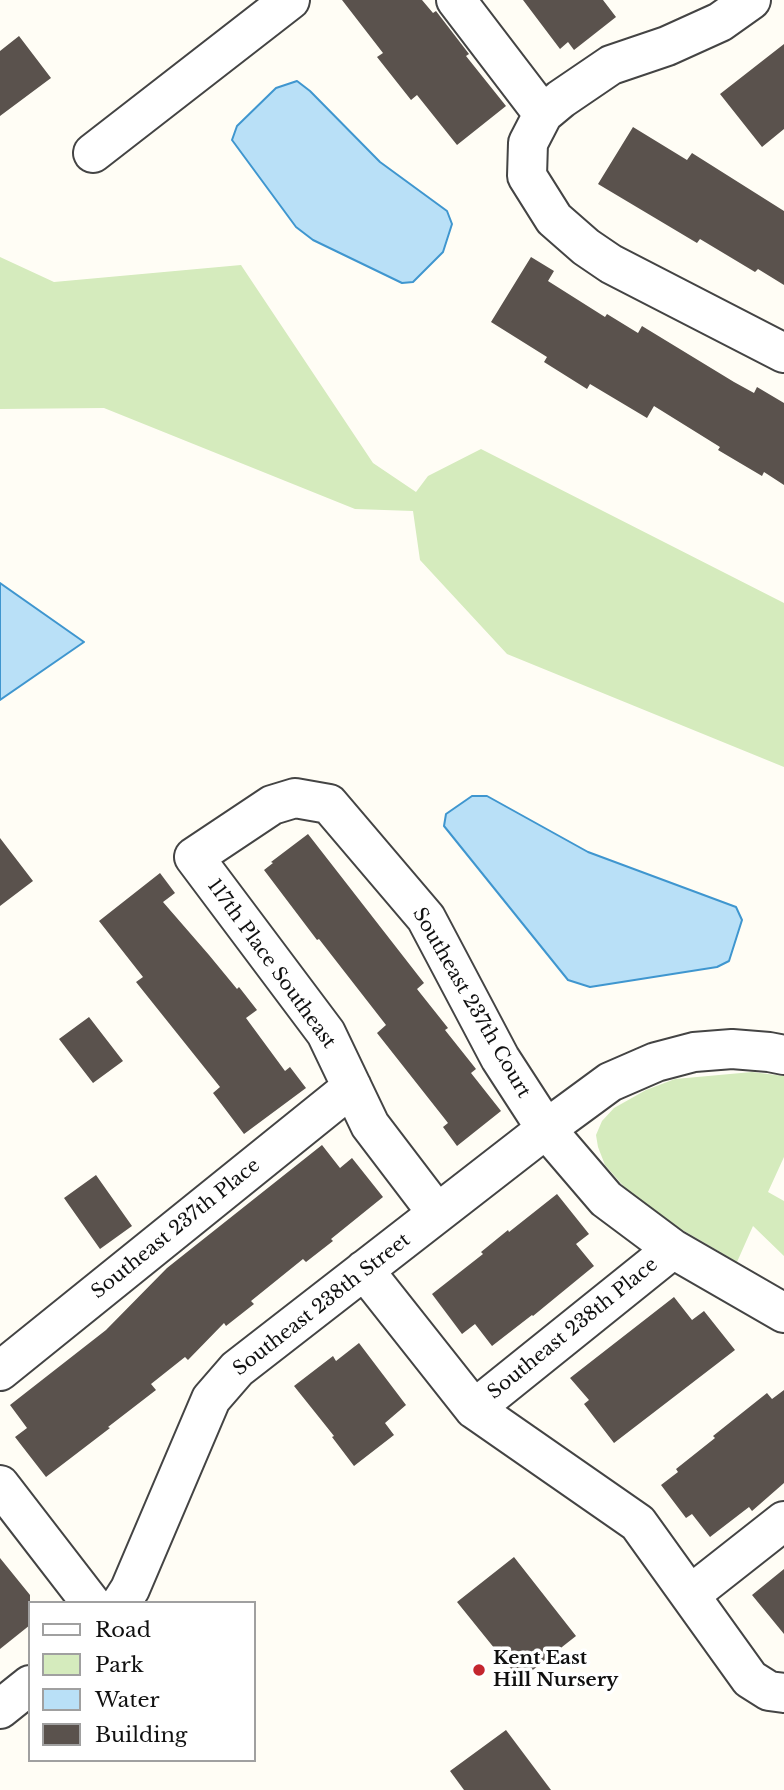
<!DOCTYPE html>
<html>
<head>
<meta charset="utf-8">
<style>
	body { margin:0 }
	#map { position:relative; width:784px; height:1790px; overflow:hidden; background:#fffdf5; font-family:"Libre Baskerville",serif }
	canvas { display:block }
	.legend { position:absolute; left:28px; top:1601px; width:228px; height:161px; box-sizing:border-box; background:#fff; border:2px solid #a0a0a0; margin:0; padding:9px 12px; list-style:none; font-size:21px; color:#111 }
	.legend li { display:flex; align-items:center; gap:14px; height:35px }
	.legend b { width:35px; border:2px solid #a0a0a0 }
</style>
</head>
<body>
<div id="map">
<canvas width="784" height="1790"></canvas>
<ul class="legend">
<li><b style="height:9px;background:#fff"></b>Road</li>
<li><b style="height:19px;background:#d5ebbd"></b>Park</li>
<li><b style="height:19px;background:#b9e0f7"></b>Water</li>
<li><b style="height:19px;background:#5a524d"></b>Building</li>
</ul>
</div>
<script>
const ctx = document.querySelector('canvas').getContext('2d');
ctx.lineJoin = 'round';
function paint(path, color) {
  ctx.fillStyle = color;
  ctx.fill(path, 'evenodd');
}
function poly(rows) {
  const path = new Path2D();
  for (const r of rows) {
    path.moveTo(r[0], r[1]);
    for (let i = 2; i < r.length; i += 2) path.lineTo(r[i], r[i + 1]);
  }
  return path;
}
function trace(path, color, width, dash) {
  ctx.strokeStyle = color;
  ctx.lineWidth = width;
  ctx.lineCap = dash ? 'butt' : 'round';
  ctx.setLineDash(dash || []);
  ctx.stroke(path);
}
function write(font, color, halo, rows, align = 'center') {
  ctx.font = font + ' "Libre Baskerville",serif';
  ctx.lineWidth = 7;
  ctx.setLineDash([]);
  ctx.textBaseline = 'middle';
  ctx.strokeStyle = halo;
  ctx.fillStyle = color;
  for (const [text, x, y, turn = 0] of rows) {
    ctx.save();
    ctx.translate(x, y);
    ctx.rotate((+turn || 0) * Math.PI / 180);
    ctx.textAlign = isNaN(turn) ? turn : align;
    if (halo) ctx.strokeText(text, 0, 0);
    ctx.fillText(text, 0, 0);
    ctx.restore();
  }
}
paint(poly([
	[0,257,54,282,241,265,373,463,416,492,428,476,481,449,784,603,784,767,507,654,420,560,413,511,355,509,104,408,0,409],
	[752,1072,784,1076,784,1157,768,1192,784,1201,784,1256,753,1226,737,1262,640,1205,605,1165,598,1147,596,1135,602,1121,614,1108,646,1090,675,1079]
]), '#d5ebbd');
const water = poly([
	[297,81,310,91,380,162,447,211,452,224,443,252,413,282,402,283,313,240,296,227,232,140,237,126,276,88,297,81],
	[0,583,84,642,0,700,0,583],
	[472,796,487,796,588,852,736,907,742,920,729,961,717,967,590,987,568,980,444,826,446,814,472,796]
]);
paint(water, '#b9e0f7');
trace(water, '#3f96cf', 2);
paint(poly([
	[342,0,422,0,433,13,436,11,469,54,466,56,506,106,457,145,417,95,411,100,377,57,383,53],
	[523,0,603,0,616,17,574,50,568,42,560,49],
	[19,36,51,78,0,116,0,51],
	[784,44,784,129,762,147,720,94],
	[633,127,687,160,692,153,784,211,784,285,758,269,755,272,700,239,697,243,598,184],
	[531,257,554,271,548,281,605,317,607,314,638,333,642,326,734,382,754,393,757,387,784,403,784,485,764,472,762,476,718,450,720,447,654,406,647,418,590,384,587,389,544,362,547,357,491,322],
	[308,834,424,983,417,989,448,1028,445,1030,476,1069,471,1073,501,1111,457,1146,443,1127,448,1123,377,1033,386,1025,319,939,317,940,264,870,273,863,271,862],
	[0,838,33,881,0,906],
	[160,873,175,893,163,902,209,955,237,989,239,987,257,1010,246,1018,285,1071,290,1067,306,1088,244,1134,213,1093,220,1087,136,982,143,977,99,921],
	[89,1017,123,1061,93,1083,59,1039],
	[322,1145,340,1168,352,1158,383,1197,331,1239,333,1241,306,1262,303,1259,251,1301,254,1304,226,1326,224,1323,188,1360,185,1357,151,1384,156,1390,108,1427,110,1428,46,1477,15,1437,27,1428,10,1405,106,1330,167,1268],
	[96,1175,132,1226,100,1249,64,1198],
	[557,1194,589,1234,576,1244,594,1266,533,1316,532,1315,492,1346,475,1324,462,1334,432,1294,483,1254,481,1252,508,1230,509,1232],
	[674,1297,692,1320,704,1311,735,1350,614,1443,584,1404,589,1400,570,1378],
	[359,1343,406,1405,385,1423,394,1435,354,1466,332,1437,334,1436,294,1386,333,1356,336,1361],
	[784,1390,784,1483,752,1511,749,1507,710,1537,692,1514,686,1518,661,1485,678,1472,676,1469,715,1438,713,1436,767,1393,772,1399],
	[514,1557,576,1636,520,1680,457,1602],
	[0,1558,30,1595,30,1625,0,1649],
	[784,1569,784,1634,752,1595],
	[506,1730,551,1790,464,1790,450,1771]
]), '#5a524d');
const minor = poly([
	[456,0,543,114],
	[751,0,720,22,667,46,611,65,561,99,543,114,528,143,527,176,554,219,586,247,611,264,784,353],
	[93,153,290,0],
	[437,1213,370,1125,326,1033,194,857,272,805,295,798,329,804,426,918,500,1058,546,1129,606,1199,673,1249,784,1313],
	[364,1270,474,1409,638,1523,750,1679,769,1691,784,1693],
	[0,1371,352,1087],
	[474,1409,673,1249],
	[0,1485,91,1603],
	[690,1595,784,1521],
	[121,1603,130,1589,211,1399,237,1369,546,1129,610,1082,656,1062,694,1052,732,1049,769,1052,784,1055],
	[0,1709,30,1685]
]);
trace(minor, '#444', 42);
trace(minor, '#fff', 38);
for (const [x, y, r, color] of [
	[479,1670,7,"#c4262e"]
]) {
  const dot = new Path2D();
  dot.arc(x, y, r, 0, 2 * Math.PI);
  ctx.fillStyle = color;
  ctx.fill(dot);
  trace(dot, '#fff', 2.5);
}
write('19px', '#111', '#fff', [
	["117th Place Southeast",271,964,54],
	["Southeast 237th Court",471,1003,60],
	["Southeast 237th Place",176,1229,-39],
	["Southeast 238th Street",322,1305,-38],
	["Southeast 238th Place",573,1329,-39]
]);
write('bold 19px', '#111', '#fff', [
	["Kent East",493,1659],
	["Hill Nursery",493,1681]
], 'left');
</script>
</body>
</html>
